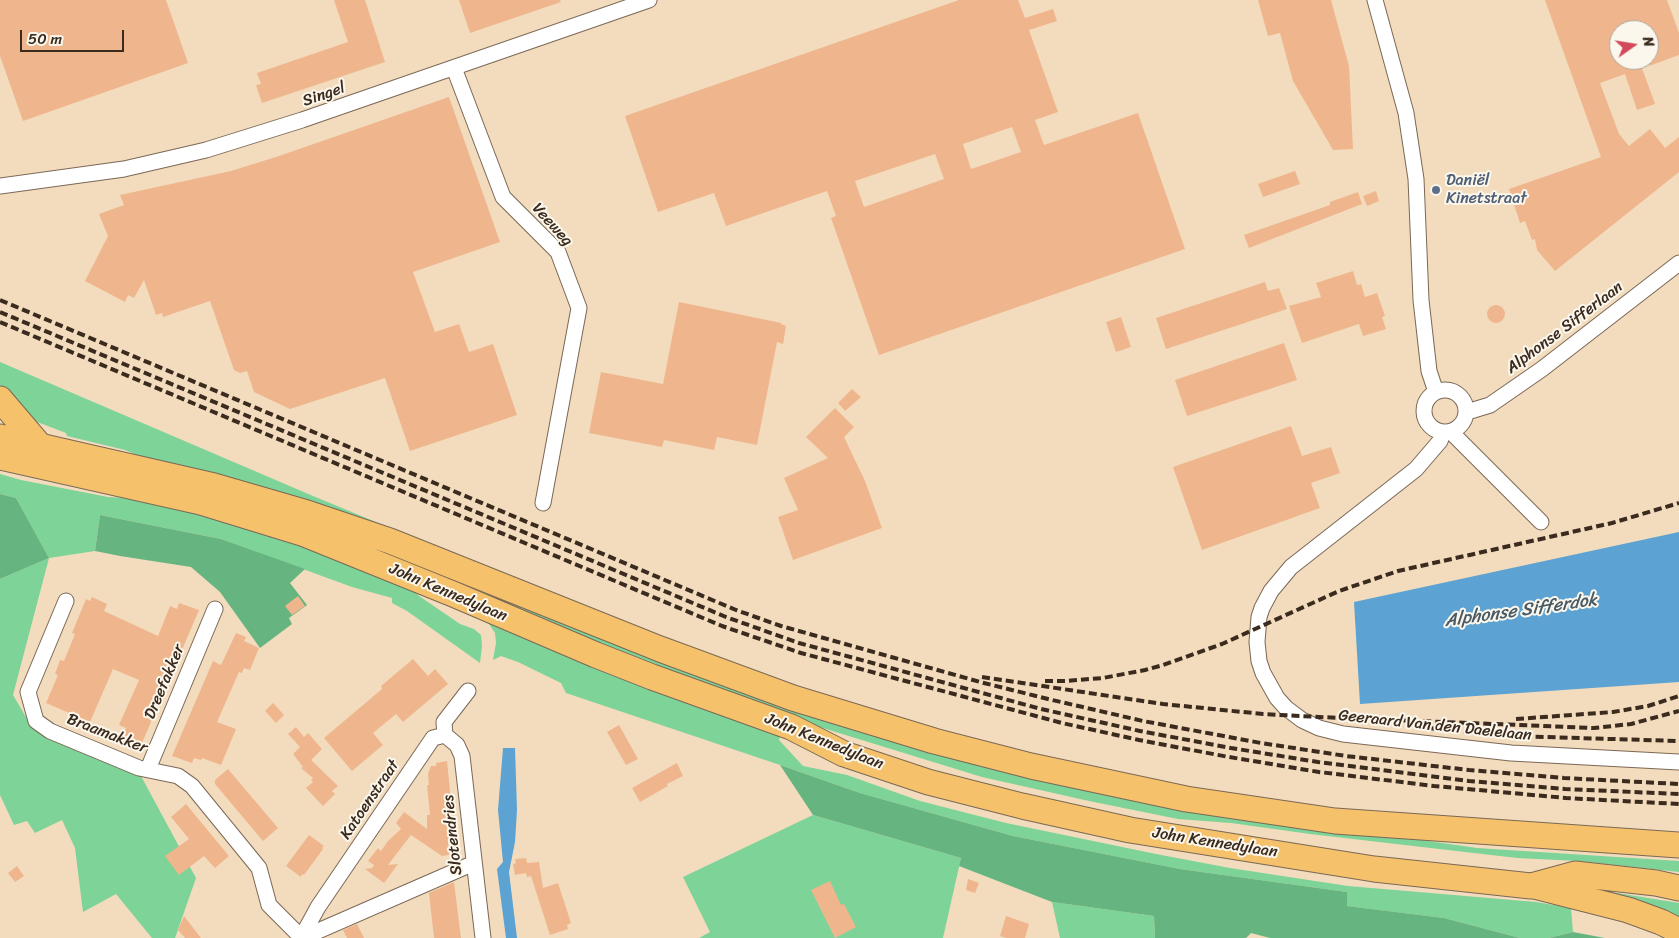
<!DOCTYPE html>
<html>
<head>
<meta charset="utf-8">
<style>
	body { margin:0 }
	#map { position:relative; width:1679px; height:938px; overflow:hidden; background:#f2dcbd; font-family:Sriracha,sans-serif }
	canvas { display:block }
	.north { position:absolute; left:1609px; top:20px; width:50px; height:50px; box-sizing:border-box; background:#fbf7ec; border:1px solid #aea59a; border-radius:50%; rotate:77deg; font-size:14px; font-weight:700; line-height:20px; text-align:center; color:#3b2a1e }
	.north::after { content:''; display:block; margin:auto; width:18px; height:22px; background:#d1495b; clip-path:polygon(50% 0,100% 100%,50% 72%,0 100%) }
	.scale { position:absolute; left:20px; top:30px; width:104px; height:22px; box-sizing:border-box; border:2px solid #3b2a1e; border-top:0; padding-left:6px; font-size:15px; line-height:18px; white-space:nowrap; color:#3b2a1e; -webkit-text-stroke:4px #fbf7ec; paint-order:stroke }
</style>
</head>
<body>
<div id="map">
<canvas width="1679" height="938"></canvas>
<div class="north">N</div>
<div class="scale">50 m</div>
</div>
<script>
const ctx = document.querySelector('canvas').getContext('2d');
ctx.lineJoin = 'round';
function paint(path, color) {
  ctx.fillStyle = color;
  ctx.fill(path, 'evenodd');
}
function poly(rows) {
  const path = new Path2D();
  for (const r of rows) {
    if (r.length === 3) {
      path.moveTo(r[0] + r[2], r[1]);
      path.arc(r[0], r[1], r[2], 0, 2 * Math.PI);
      continue;
    }
    path.moveTo(r[0], r[1]);
    for (let i = 2; i < r.length; i += 2) path.lineTo(r[i], r[i + 1]);
  }
  return path;
}
function trace(path, color, width, dash) {
  ctx.strokeStyle = color;
  ctx.lineWidth = width;
  ctx.lineCap = dash ? 'butt' : 'round';
  ctx.setLineDash(dash || []);
  ctx.stroke(path);
}
function write(font, color, halo, rows, align = 'center') {
  ctx.font = font + ' Sriracha,sans-serif';
  ctx.lineWidth = 4;
  ctx.setLineDash([]);
  ctx.textBaseline = 'middle';
  ctx.strokeStyle = halo;
  ctx.fillStyle = color;
  for (const [text, x, y, turn = 0] of rows) {
    ctx.save();
    ctx.translate(x, y);
    ctx.rotate((+turn || 0) * Math.PI / 180);
    ctx.textAlign = isNaN(turn) ? turn : align;
    if (halo) ctx.strokeText(text, 0, 0);
    ctx.fillText(text, 0, 0);
    ctx.restore();
  }
}
paint(poly([
	[0,362,313,496,463,558,158,464,125,450,67,436,66,433,32,420,13,403,0,386],
	[0,474,21,480,108,497,140,499,240,522,410,586,419,596,460,624,474,629,481,635,482,646,480,663,407,611,392,603,392,598,352,587,221,539,100,515,95,551,49,558,13,695,30,724,141,776,196,878,175,938,152,938,116,894,83,912,75,848,62,820,35,833,27,821,14,825,0,795,0,579,49,558,16,498,0,494],
	[282,511,785,702,1372,833,1477,848,1679,861,1679,872,1578,861,1517,858,1310,834,1231,823,1178,819,1089,801,982,777,800,721,566,634],
	[465,609,780,733,779,740,803,766,847,775,920,801,1006,823,1156,854,1230,868,1348,886,1536,902,1571,908,1573,932,1549,938,1520,938,1444,918,1346,906,1347,892,1180,869,1013,836,860,793,780,765,566,693,561,683,518,662,501,656,493,660,496,643,495,633,489,624],
	[813,815,961,858,943,938,699,938,710,932,683,877],
	[1611,892,1679,903,1679,917,1642,902],
	[1052,902,1154,916,1155,938,1060,938]
]), '#7dd398');
paint(poly([
	[0,494,16,498,49,558,0,579],
	[100,515,221,539,305,569,290,583,307,605,289,618,292,624,260,648,220,592,191,567,120,556,95,551],
	[780,765,860,793,1013,836,1180,869,1347,892,1347,906,1444,918,1520,938,1270,938,1251,933,1246,938,1155,938,1154,916,1052,902,959,866,961,858,813,815],
	[1573,932,1605,938,1549,938]
]), '#66b580');
paint(poly([
	[1679,532,1679,682,1360,704,1354,602],
	[503,748,515,748,517,810,515,842,509,872,517,938,506,938,497,869,503,862,498,810]
]), '#5ca2d2');
paint(poly([
	[0,0,166,0,188,63,23,121,0,56],
	[334,0,365,0,385,62,262,103,256,85,261,84,257,73,348,42],
	[459,0,560,0,561,2,470,33],
	[959,0,1018,0,1025,18,1053,9,1057,21,1029,30,1058,112,1035,120,1044,145,1138,113,1185,249,879,355,831,218,836,216,827,191,726,226,714,193,658,212,625,116],
	[1012,127,1021,152,971,169,963,144],
	[935,154,944,179,864,207,855,181],
	[1258,0,1331,0,1349,66,1353,149,1333,150,1293,81,1280,33,1268,36],
	[1545,0,1667,0,1679,33,1679,55,1649,66,1649,30,1619,30,1619,60,1639,60,1655,104,1637,110,1625,74,1600,83,1619,134,1629,146,1650,129,1665,148,1679,137,1679,172,1555,271,1537,250,1535,239,1532,240,1525,221,1520,223,1509,189,1601,157],
	[449,97,500,242,413,272,435,332,459,324,469,352,493,344,517,415,410,451,385,378,290,409,254,392,247,371,240,373,234,370,210,301,163,317,162,313,156,315,144,280,134,298,128,295,125,302,85,281,108,236,99,214,124,205,120,195,231,171,279,156],
	[1295,171,1300,184,1263,197,1258,184],
	[1376,191,1379,201,1367,206,1363,196],
	[1358,192,1362,204,1249,248,1244,235,1330,205,1330,202],
	[1353,271,1357,285,1361,284,1365,297,1377,293,1385,316,1382,317,1386,329,1363,336,1359,324,1302,343,1289,306,1321,297,1316,283],
	[1265,282,1268,291,1279,288,1287,309,1166,349,1156,318],
	[679,302,781,323,781,324,786,326,783,344,777,342,757,445,717,437,714,450,664,440,662,447,589,433,601,372,663,384],
	[1496,314,9],
	[1121,317,1131,347,1116,352,1106,322],
	[1284,343,1297,380,1187,416,1175,380],
	[852,389,861,397,845,411,838,403],
	[835,408,854,427,844,437,865,481,882,528,793,560,778,517,798,510,784,478,828,458,806,437],
	[1291,426,1302,456,1331,447,1340,473,1311,483,1320,508,1202,550,1173,467],
	[298,596,305,606,292,615,285,606],
	[92,597,107,604,104,611,158,636,170,606,177,609,179,603,199,610,142,743,123,735,126,728,119,725,139,680,113,669,90,722,46,703,58,675,55,674,60,660,64,661,75,634,72,633,86,599,90,601],
	[236,633,246,637,244,641,259,648,250,670,244,668,242,673,239,672,217,722,236,729,221,765,202,758,201,760,194,758,192,763,172,756,213,661,221,665],
	[413,659,428,676,435,669,448,684,403,722,396,714,373,733,383,745,352,771,324,738,382,689,381,686],
	[273,703,284,715,276,723,265,711],
	[619,725,638,759,626,765,607,732],
	[296,727,304,737,308,733,322,749,311,760,338,786,332,791,335,794,323,806,306,788,313,782,311,780,313,778,301,768,303,767,293,754,300,747,288,734],
	[447,761,455,841,448,842,449,855,442,856,411,835,388,865,398,864,384,883,365,869,372,868,374,865,368,861,378,848,381,851,388,841,401,829,396,823,404,812,427,829,427,815,430,815,427,785,429,785,428,774,431,766,436,766,436,763],
	[677,763,683,776,667,784,668,786,640,802,632,788],
	[228,769,278,828,263,841,215,784,215,780],
	[186,804,229,856,215,868,204,856,179,875,165,856,189,839,171,817],
	[309,835,324,846,322,848,323,849,304,875,302,874,301,877,286,866],
	[526,858,527,863,539,862,543,888,558,883,571,923,567,925,568,929,550,935,531,876,527,877,526,873,515,875,513,864,516,863,515,859],
	[17,866,24,876,15,882,8,873],
	[968,879,979,883,975,893,966,890],
	[830,881,841,905,844,904,856,927,835,938,811,890],
	[454,882,461,938,434,938,429,893],
	[184,916,201,938,185,938,178,930],
	[1006,916,1029,924,1025,938,1006,938,1000,936],
	[357,924,364,938,347,938,343,930]
]), '#efb68e');
const minor = poly([
	[1375,0,1406,113,1416,179,1421,300,1429,371,1436,392],
	[454,68,503,197,558,252,579,308,543,503],
	[0,186,124,169,206,150,302,120,649,0],
	[1445,411,21],
	[1467,412,1490,405,1542,369,1679,263],
	[1451,432,1541,522],
	[1443,433,1440,441,1416,469,1291,567,1271,591,1262,608,1259,617,1257,642,1259,661,1263,673,1277,698,1286,708,1302,720,1319,728,1343,734,1511,753,1679,762],
	[66,601,28,692,36,721,50,731,139,768,178,776,192,786,259,868,269,905,302,938,474,863],
	[445,735,457,745,462,756,483,938],
	[445,735,444,722,468,691],
	[148,769,215,609],
	[301,938,318,907,433,738,445,735]
]);
const trunk = poly([
	[0,399,41,447],
	[0,437,214,486,307,513,390,541,660,649,793,698,934,741,1031,766,1186,799,1335,821,1679,845],
	[0,457,201,502,302,533,453,594,596,655,652,677,791,727,844,754,928,782,1022,806,1130,830,1374,869,1531,886,1575,874,1656,883,1679,888],
	[1534,886,1628,910,1661,922,1679,931]
]);
trace(minor, '#7b6856', 17);
trace(trunk, '#7b6856', 27);
trace(minor, '#fff', 15);
trace(trunk, '#f5c16b', 25);
trace(poly([
	[0,300,736,610,781,626,980,682,1048,699,1143,721,1261,743,1346,756,1469,770,1564,778,1679,784],
	[0,312,726,617,799,643,1041,709,1140,731,1231,748,1318,762,1469,781,1565,789,1679,794],
	[0,322,722,626,801,653,1062,723,1139,740,1229,757,1319,772,1434,786,1566,798,1679,804],
	[982,677,1163,704,1263,714,1319,717,1594,728,1631,724,1679,711],
	[1045,681,1065,681,1103,678,1145,670,1163,665,1222,644,1339,591,1398,571,1612,523,1679,503],
	[1516,719,1613,712,1648,706,1679,696],
	[1428,728,1510,736,1679,741]
]), '#3b2a1e', 4, [8, 4]);
for (const [x, y, r, color] of [
	[1436,190,5,"#5c6f8a"]
]) {
  const dot = new Path2D();
  dot.arc(x, y, r, 0, 2 * Math.PI);
  ctx.fillStyle = color;
  ctx.fill(dot);
  trace(dot, '#fbf7ec', 2);
}
write('16px', '#3b2a1e', '#fbf7ec', [
	["Singel",324,95,-19],
	["Veeweg",552,225,48],
	["Alphonse Sifferlaan",1565,328,-37],
	["John Kennedylaan",448,593,23],
	["Dreefakker",165,682,-67],
	["Geeraard Van den Daelelaan",1435,726,6],
	["Braamakker",107,734,21],
	["John Kennedylaan",824,742,22],
	["Katoenstraat",370,800,-56],
	["Slotendries",453,835,-96],
	["John Kennedylaan",1215,843,9]
]);
write('16px', '#4e5e75', '#fbf7ec', [
	["Daniël",1446,181],
	["Kinetstraat",1446,199]
], 'left');
write('italic 18px', '#485a66', '#fbf7ec', [
	["Alphonse Sifferdok",1521,611,-8]
]);
</script>
</body>
</html>
